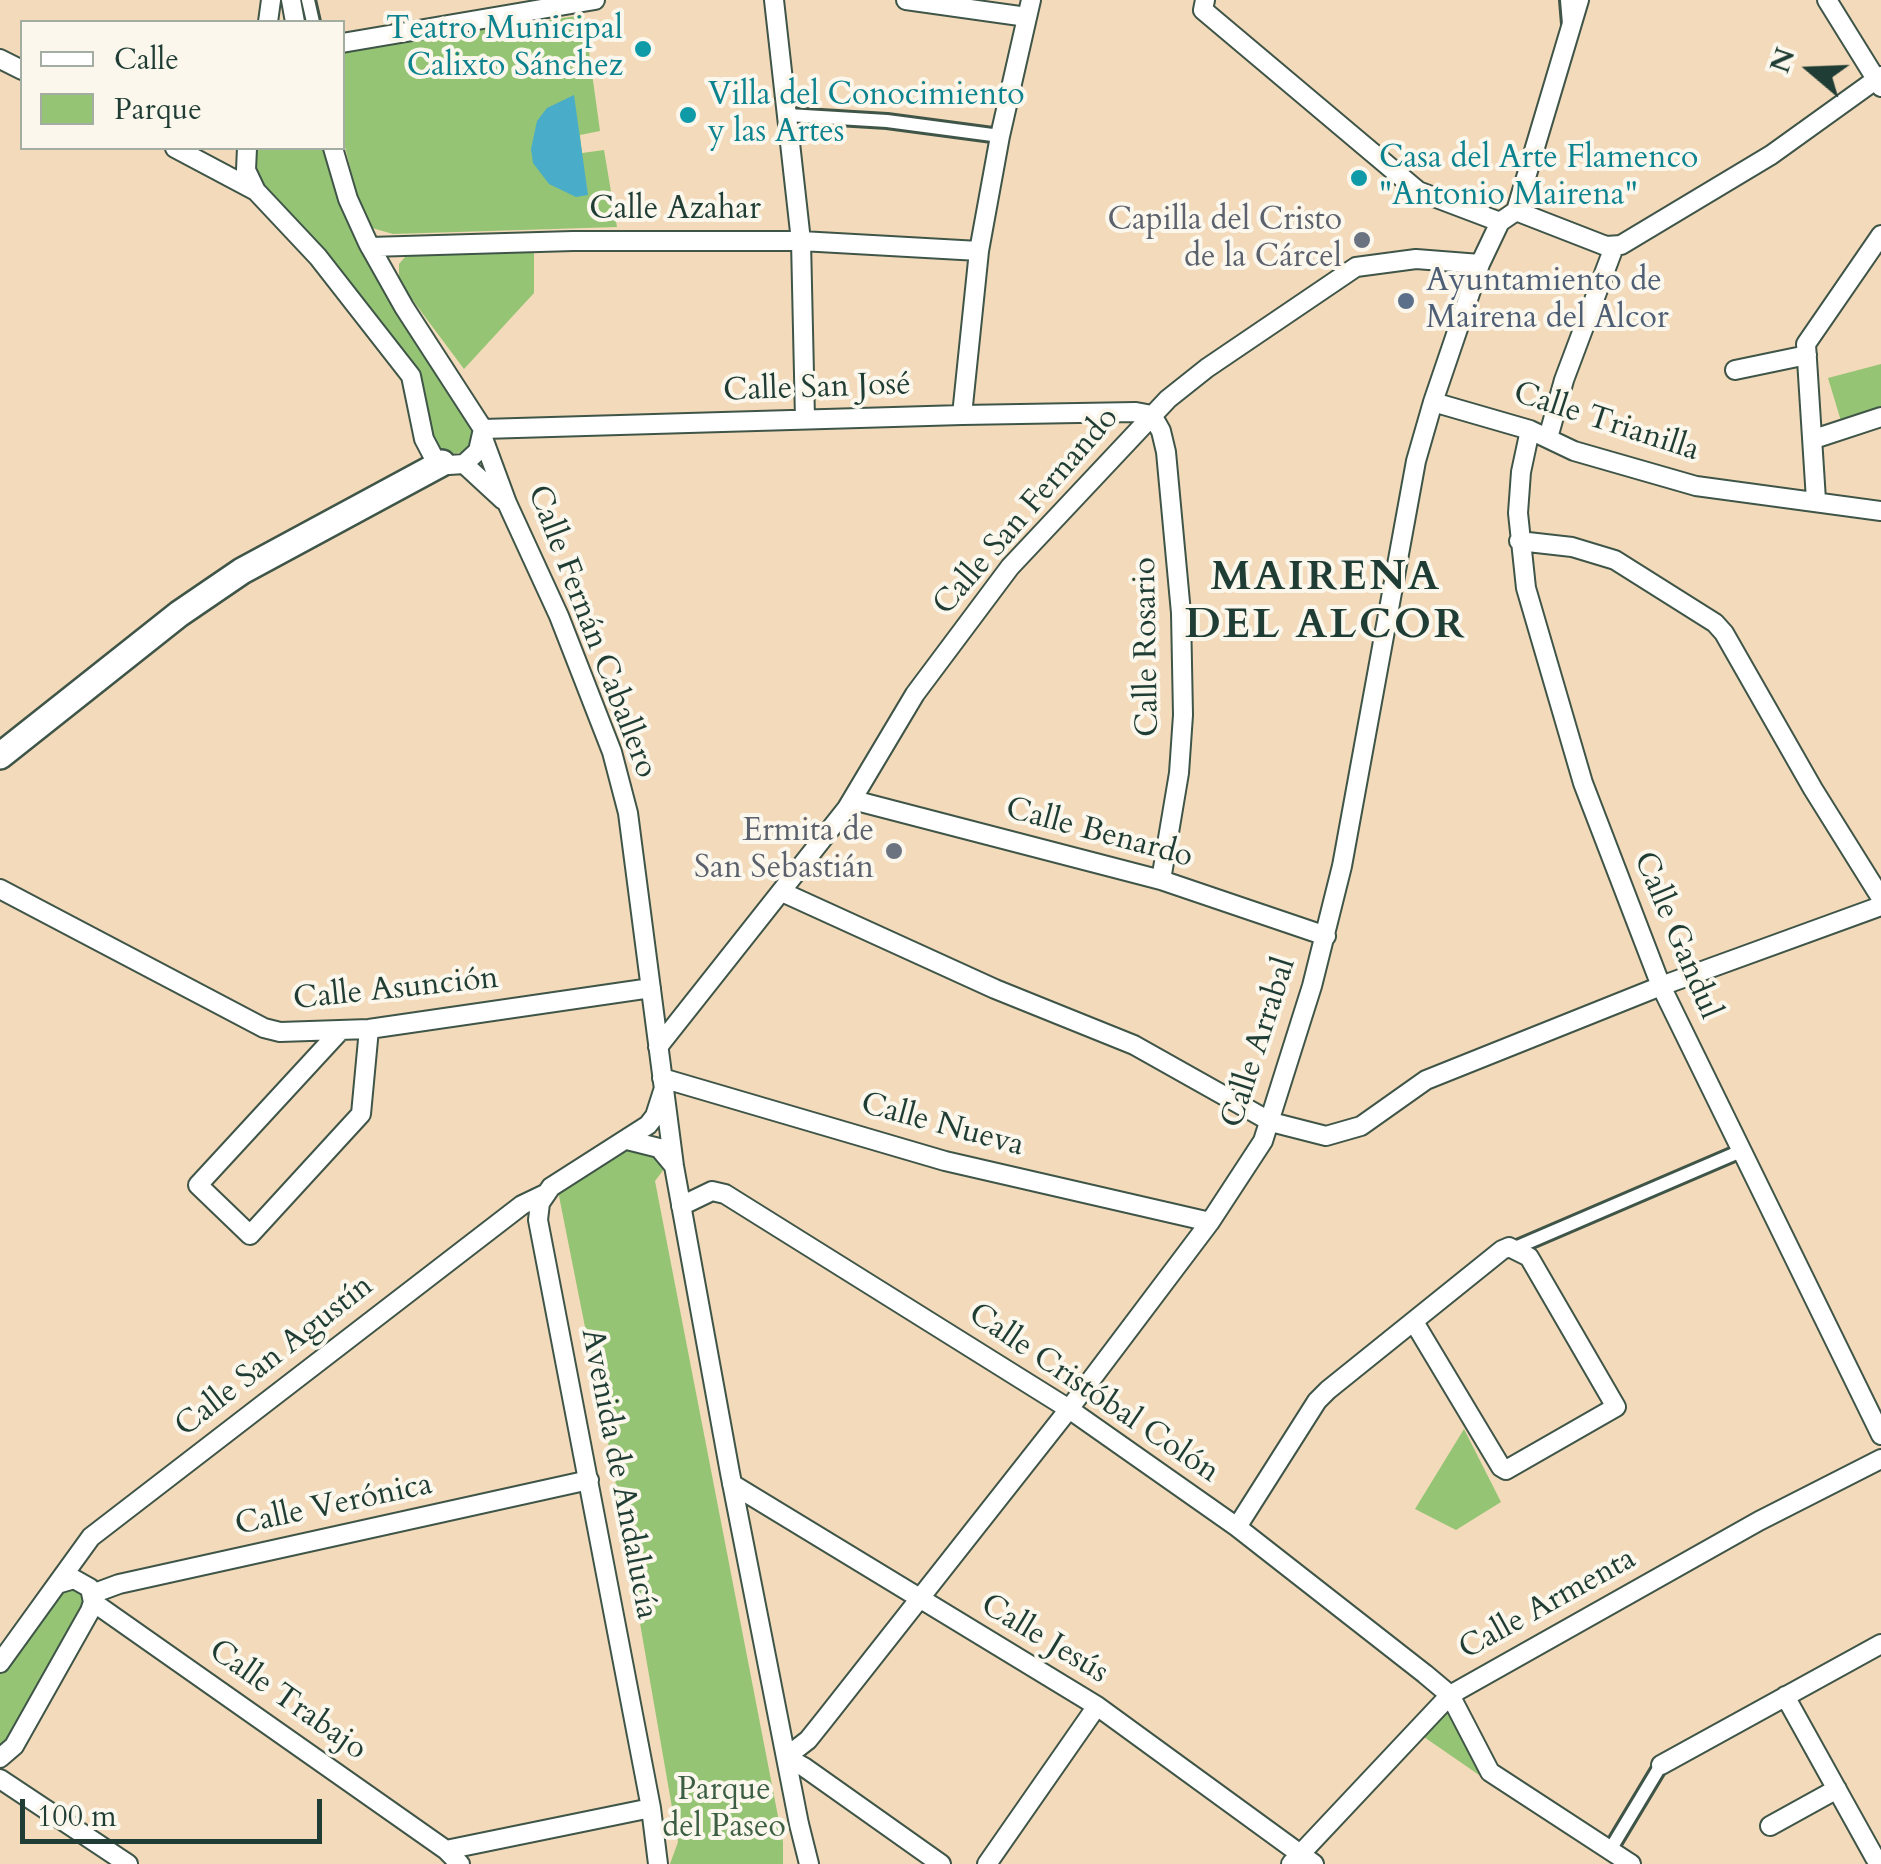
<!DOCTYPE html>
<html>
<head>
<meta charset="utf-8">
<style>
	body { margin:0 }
	#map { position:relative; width:1881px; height:1864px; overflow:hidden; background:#f3daba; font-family:Cardo,serif }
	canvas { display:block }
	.legend { position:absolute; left:20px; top:20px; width:325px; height:130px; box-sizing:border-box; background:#fbf7ec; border:2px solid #a3ada2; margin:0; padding:12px 18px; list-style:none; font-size:30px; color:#1f3d34 }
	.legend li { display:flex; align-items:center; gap:20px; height:50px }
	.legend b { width:50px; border:2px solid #a3ada2 }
	.north { position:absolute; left:1761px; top:20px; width:100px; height:100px; -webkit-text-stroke:8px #fbf7ec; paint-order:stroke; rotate:289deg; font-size:28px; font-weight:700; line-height:40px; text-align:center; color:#1f3d34 }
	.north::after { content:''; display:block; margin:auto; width:35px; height:45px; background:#1f3d34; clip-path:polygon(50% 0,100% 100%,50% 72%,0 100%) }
	.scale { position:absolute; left:20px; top:1799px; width:302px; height:45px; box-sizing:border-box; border:5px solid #1f3d34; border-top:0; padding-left:12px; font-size:30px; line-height:35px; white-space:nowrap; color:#1f3d34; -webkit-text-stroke:8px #fbf7ec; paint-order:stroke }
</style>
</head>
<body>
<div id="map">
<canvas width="1881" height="1864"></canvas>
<ul class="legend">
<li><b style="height:12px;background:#fff"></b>Calle</li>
<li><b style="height:28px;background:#95c574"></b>Parque</li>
</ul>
<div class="north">N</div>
<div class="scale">100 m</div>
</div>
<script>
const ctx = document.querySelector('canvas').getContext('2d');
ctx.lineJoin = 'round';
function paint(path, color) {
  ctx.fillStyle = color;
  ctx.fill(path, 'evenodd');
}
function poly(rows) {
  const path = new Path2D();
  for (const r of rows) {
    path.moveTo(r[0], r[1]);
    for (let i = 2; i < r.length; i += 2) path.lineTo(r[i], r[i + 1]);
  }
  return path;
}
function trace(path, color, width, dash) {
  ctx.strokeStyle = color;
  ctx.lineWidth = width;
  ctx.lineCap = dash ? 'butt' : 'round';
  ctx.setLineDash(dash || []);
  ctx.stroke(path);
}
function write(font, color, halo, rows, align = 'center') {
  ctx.font = font + ' Cardo,serif';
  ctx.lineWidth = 8;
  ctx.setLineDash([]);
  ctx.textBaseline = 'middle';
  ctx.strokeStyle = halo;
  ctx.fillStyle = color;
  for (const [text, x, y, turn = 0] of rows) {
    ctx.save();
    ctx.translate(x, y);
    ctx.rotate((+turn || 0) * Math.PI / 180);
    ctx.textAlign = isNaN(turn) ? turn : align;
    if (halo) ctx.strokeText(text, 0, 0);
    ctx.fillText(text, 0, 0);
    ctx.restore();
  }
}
paint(poly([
	[584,15,600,131,580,135,582,153,604,150,617,227,393,234,372,228,357,195,343,139,342,49],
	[258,148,325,148,475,427,472,444,465,452,448,454,437,448,422,386,406,355,318,243,264,188,256,174,255,156],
	[417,253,534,253,534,293,464,369,399,282,399,264,405,257],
	[1881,364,1881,408,1841,421,1828,378],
	[630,1149,649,1150,663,1161,664,1169,655,1181,783,1842,783,1864,670,1864,678,1842,613,1468,558,1191],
	[1464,1429,1501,1502,1456,1530,1415,1509],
	[71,1586,83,1593,85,1607,17,1732,0,1746,0,1674,59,1592],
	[1450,1707,1482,1777,1424,1737]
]), '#95c574');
paint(poly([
	[574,95,588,195,576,197,549,184,533,163,531,149,537,121,547,108]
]), '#49acc9');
const pedestrian = poly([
	[308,0,313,22],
	[1567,0,1569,24],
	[788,115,887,121,1000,136],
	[1515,1248,1741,1151],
	[1610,1850,1661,1765]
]);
const minor = poly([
	[291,0,295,22],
	[774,0,801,241,805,419],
	[906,0,1027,17],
	[1205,0,1203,10,1418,191,1500,222],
	[1827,0,1881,87],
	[268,22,271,0],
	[342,43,595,0],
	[0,59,22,70],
	[175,148,256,191],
	[247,148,246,170,256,191,318,257,411,376,424,439,434,458,449,465,464,464,478,451,483,429,404,307,368,243,348,199,333,148],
	[1516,211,1606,246,1621,245,1771,155,1881,76],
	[1516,211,1579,0],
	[370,247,573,241,801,241,979,251],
	[1735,370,1807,355],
	[1433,402,1530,430,1574,451,1696,486,1881,511],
	[962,415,979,251,1000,136,1031,0],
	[483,429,962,415,1136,412,1152,415,1161,431,1166,452,1181,613,1183,715,1179,773,1161,880],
	[1530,430,1521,472,1518,513,1526,588,1583,783,1661,986,1881,1435],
	[483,438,507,503,559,616,612,752,628,813,674,1166,730,1473,799,1824,809,1864],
	[1548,438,1564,380,1614,247],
	[1814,439,1881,417],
	[464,464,503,500],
	[1816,500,1806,344,1881,235],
	[1519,541,1572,547,1615,560,1715,623,1724,633,1813,789,1881,898],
	[853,800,1161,880,1326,936],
	[0,889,264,1028,280,1032,369,1029,651,988],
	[782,892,995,989,1134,1045,1271,1122,1326,1136,1361,1126,1426,1080,1661,986,1881,906],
	[340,1031,198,1185,250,1235,361,1114,369,1029],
	[658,1047,847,808,915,694,1010,567,1168,399,1207,368,1356,267,1416,259,1480,264],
	[662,1078,945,1161,1210,1222],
	[627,1140,659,1148,674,1166],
	[681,1206,712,1191,725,1194,1069,1409,1237,1527,1425,1674,1450,1695,1490,1772,1631,1864],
	[732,1484,1097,1706,1314,1864],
	[1237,1527,1317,1401,1328,1390,1502,1250,1509,1247,1529,1257,1616,1407,1506,1470,1501,1467,1414,1322],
	[57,1584,91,1537,522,1205,545,1194],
	[92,1594,119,1584,589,1480],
	[93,1602,446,1850,460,1864],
	[0,1663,57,1584,74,1579,90,1588,93,1602,90,1611,14,1746,0,1758],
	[1785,1696,1875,1858],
	[1661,1765,1881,1644],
	[0,1779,128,1864],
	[1770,1826,1837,1789],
	[446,1850,651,1808],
	[658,1864,651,1808,538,1220,540,1203,551,1187,648,1125,655,1116,663,1091],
	[941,1864,804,1767,786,1757,808,1740,824,1720,1069,1409,1210,1222,1263,1141,1312,986,1342,866,1416,461,1433,402,1480,264,1500,222,1516,211],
	[987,1864,1097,1706],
	[1291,1864,1450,1695,1759,1521,1881,1459]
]);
const secondary = poly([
	[0,756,179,614,242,571,442,463]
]);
trace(pedestrian, '#3f5548', 18);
trace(minor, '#3f5548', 22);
trace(secondary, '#3f5548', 30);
trace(pedestrian, '#fff', 12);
trace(minor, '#fff', 18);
trace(secondary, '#fff', 25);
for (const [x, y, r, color] of [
	[643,49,10,"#0f9aa8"],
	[688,115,10,"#0f9aa8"],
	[1359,178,10,"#0f9aa8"],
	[1362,240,10,"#6b7280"],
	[1406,301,10,"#5c6f8a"],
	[894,851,10,"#6b7280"]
]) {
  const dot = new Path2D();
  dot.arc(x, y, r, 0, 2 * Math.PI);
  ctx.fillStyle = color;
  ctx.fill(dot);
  trace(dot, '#fbf7ec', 4);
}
write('32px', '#0d838f', '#fbf7ec', [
	["Teatro Municipal",623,31,"right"],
	["Calixto Sánchez",623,68,"right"],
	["Villa del Conocimiento",708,97],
	["y las Artes",708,134],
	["Casa del Arte Flamenco",1379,160],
	["\"Antonio Mairena\"",1379,197]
], 'left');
write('32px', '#1f3d34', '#fbf7ec', [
	["Calle Azahar",675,211],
	["Calle San José",817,389,-2],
	["Calle Trianilla",1606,423,18],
	["Calle San Fernando",1027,512,-49],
	["Calle Fernán Caballero",591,632,69],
	["Calle Rosario",1148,647,-91],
	["Calle Benardo",1099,834,15],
	["Calle Gandul",1676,936,67],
	["Calle Asunción",396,990,-6],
	["Calle Arrabal",1260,1043,-72],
	["Calle Nueva",942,1126,15],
	["Calle San Agustín",275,1357,-38],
	["Calle Cristóbal Colón",1093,1394,34],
	["Avenida de Andalucía",618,1474,79],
	["Calle Verónica",334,1506,-12],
	["Calle Armenta",1548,1605,-29],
	["Calle Jesús",1044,1640,31],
	["Calle Trabajo",287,1701,35]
]);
write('32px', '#5b616d', '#fbf7ec', [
	["Capilla del Cristo",1342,222],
	["de la Cárcel",1342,259],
	["Ermita de",874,833],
	["San Sebastián",874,870]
], 'right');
write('32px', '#4e5e75', '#fbf7ec', [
	["Ayuntamiento de",1426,283],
	["Mairena del Alcor",1426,320]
], 'left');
write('32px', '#3c5f44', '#fbf7ec', [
	["Parque",724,1792],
	["del Paseo",724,1829]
]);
ctx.letterSpacing = '2.5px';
write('bold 42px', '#1f3d34', '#fbf7ec', [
	["MAIRENA",1326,579],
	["DEL ALCOR",1326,627]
]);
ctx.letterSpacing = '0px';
</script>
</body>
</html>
